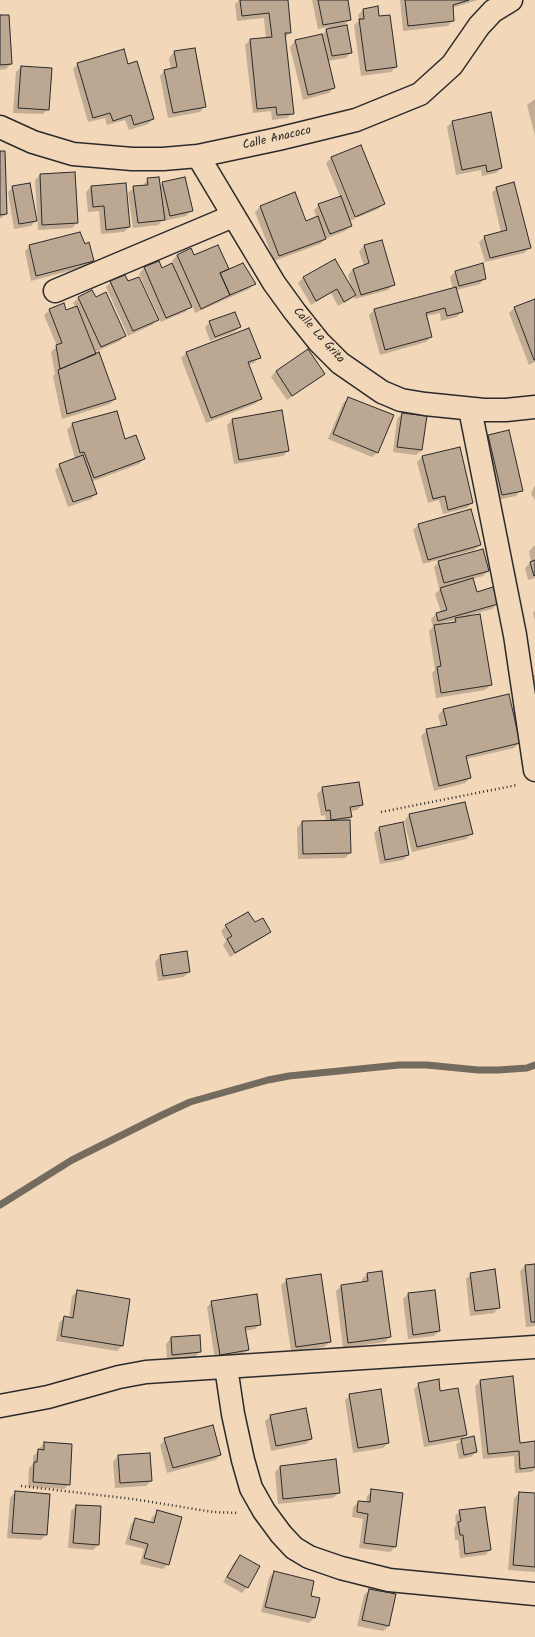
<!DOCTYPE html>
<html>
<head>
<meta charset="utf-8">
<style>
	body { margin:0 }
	canvas { display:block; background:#f2d7b9 }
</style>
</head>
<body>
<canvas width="535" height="1637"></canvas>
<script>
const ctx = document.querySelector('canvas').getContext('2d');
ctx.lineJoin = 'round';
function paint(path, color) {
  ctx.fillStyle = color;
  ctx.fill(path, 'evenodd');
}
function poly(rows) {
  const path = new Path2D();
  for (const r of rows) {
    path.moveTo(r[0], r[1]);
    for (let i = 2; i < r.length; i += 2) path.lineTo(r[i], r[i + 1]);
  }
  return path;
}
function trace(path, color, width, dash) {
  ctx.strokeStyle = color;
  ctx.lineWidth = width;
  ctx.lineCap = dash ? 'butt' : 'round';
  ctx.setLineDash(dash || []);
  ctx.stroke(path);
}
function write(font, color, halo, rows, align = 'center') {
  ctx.font = font + ' Kalam,sans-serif';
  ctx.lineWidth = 3.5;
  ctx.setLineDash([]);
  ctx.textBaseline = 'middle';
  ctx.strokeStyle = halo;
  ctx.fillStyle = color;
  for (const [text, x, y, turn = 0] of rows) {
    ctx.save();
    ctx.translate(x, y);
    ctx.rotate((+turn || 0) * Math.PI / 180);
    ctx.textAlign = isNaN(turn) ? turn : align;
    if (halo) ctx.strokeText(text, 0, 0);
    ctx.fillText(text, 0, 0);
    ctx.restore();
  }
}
paint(poly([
	[240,0,287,0,290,32,285,38,293,113,287,118,272,120,271,111,253,113,245,45,250,40,266,38,264,18,237,21,235,4],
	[312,0,347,0,350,19,343,27,351,52,346,58,327,61,334,88,329,93,303,100,290,47,295,41,322,35,329,27,318,29],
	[400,0,478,0,452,8,453,20,448,26,403,31],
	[363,10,378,18,396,67,391,72,361,76,354,25,359,21,358,15],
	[0,16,11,64,6,69,0,70],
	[194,49,205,106,200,112,168,118,160,76,165,70,171,69,169,58,174,52],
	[78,64,127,65,153,119,148,124,129,130,125,120,107,125,105,118,88,122,73,69],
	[21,67,48,109,43,114,13,113,16,72],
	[535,99,535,136,527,105],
	[490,114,501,168,496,173,482,176,481,170,456,175,447,127,452,122],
	[360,146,384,204,378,209,357,218,333,159,331,159,355,219,349,221,351,226,345,231,325,239,320,244,274,261,255,212,260,207,294,194,305,222,317,218,314,210,319,205,340,197,326,163,331,158],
	[0,152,6,214,0,219],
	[74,173,77,223,72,228,38,230,35,180,40,175],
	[148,179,159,186,163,183,192,210,186,216,164,221,164,219,158,225,133,228,128,193,134,187,143,186,143,185],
	[125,184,129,227,124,232,101,234,99,211,88,212,86,192,91,187],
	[13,187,37,219,31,226,14,229,8,192],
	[497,187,530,247,524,253,485,262,479,242,485,237,501,233,492,193],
	[84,245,93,261,88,266,31,281,25,251,30,246],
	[218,246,229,270,254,284,249,289,195,313,192,305,185,312,161,322,139,274,144,268,158,262,161,269,173,264,172,261,177,255,191,249,194,256],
	[364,246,394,284,388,290,355,299,354,295,349,300,338,306,331,293,311,305,298,283,303,278,335,261,352,289,348,275,353,269,364,266,359,251],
	[456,271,485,278,480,284,456,290,462,311,457,317,441,321,440,313,426,316,431,337,426,342,380,355,369,315,374,310,453,289,450,277],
	[111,282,128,283,157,320,152,325,128,336,106,287],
	[79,297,95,298,125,335,120,341,95,352,115,399,110,404,62,419,53,376,55,374,51,352,57,346,44,315,50,310,66,311,76,307,73,303],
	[535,300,535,362,529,365,509,313,514,308],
	[210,322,240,327,234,332,210,341,205,327],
	[308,351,323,374,318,379,287,400,271,377,276,371],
	[186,353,260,357,254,363,248,365,260,399,255,404,206,423,181,358],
	[348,398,378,452,372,457,328,439,343,403],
	[402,414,422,450,416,455,393,452,397,419],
	[232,420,288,451,283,456,234,464,227,425],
	[72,424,124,440,144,459,139,464,91,482,96,494,91,499,68,507,55,470,60,465,75,459,67,430],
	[488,436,521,490,516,496,497,500,483,441],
	[422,457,472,503,467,508,443,514,439,500,428,503,417,462],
	[535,485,535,500,531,494],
	[470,510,480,545,474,550,423,564,413,530,418,525],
	[534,546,535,546,535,578,528,580,525,568,531,562,529,551],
	[439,562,488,571,483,576,472,579,476,593,497,604,492,609,470,615,491,685,485,690,436,698,432,673,435,670,429,631,433,627,431,619,436,614,441,612,435,594,442,587,439,588,434,567],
	[455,620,451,623,443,625,442,623],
	[535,611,535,621,533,613],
	[534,675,535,675,535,715,529,681],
	[443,710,519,743,514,748,466,759,470,778,465,783,434,791,421,736,427,730,441,727,438,715],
	[323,788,362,805,357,810,350,811,351,817,346,822,349,821,350,853,345,858,298,859,297,828,302,822,326,822,325,815,321,816,317,794],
	[409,815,471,834,466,839,412,852,404,821],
	[402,823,408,855,403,860,380,864,374,833,379,828],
	[254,924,270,932,264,937,230,957,223,945,226,941,221,931,226,926],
	[160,956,189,972,184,977,158,981,155,962],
	[535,1265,535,1326,526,1327,520,1271,525,1266],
	[367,1274,390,1337,385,1342,343,1348,336,1291,341,1286,363,1283,362,1279],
	[471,1274,499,1307,494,1313,470,1316,466,1279],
	[287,1280,330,1342,324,1347,291,1351,281,1285],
	[78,1291,122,1346,117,1351,56,1341,59,1323,64,1318,69,1318,72,1296],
	[408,1294,439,1331,434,1336,408,1339,403,1299],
	[212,1302,260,1324,255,1329,245,1331,248,1350,242,1355,215,1360,207,1307],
	[171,1338,200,1352,195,1357,167,1359,166,1344],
	[481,1381,519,1444,535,1447,535,1469,532,1472,515,1473,514,1456,483,1459,475,1386],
	[419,1384,440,1392,466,1435,461,1440,473,1437,476,1452,471,1457,459,1459,456,1445,461,1440,424,1447,414,1389],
	[350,1395,388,1443,383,1448,353,1453,345,1400],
	[271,1416,311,1439,306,1444,271,1451,265,1421],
	[165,1439,220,1455,215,1460,167,1473,160,1445],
	[45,1443,69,1484,64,1489,28,1487,29,1468,33,1464,33,1456,39,1451,39,1448],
	[118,1456,151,1481,146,1486,115,1488,113,1462],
	[280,1467,339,1493,333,1498,278,1504,275,1472],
	[372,1490,395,1547,390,1552,359,1548,363,1519,352,1517,353,1507,359,1502,366,1502,367,1496],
	[15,1492,49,1495,46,1535,41,1540,7,1538,10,1498],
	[519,1493,535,1494,535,1572,508,1570,514,1498],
	[76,1506,98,1545,93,1550,68,1548,71,1511],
	[460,1511,490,1550,485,1555,460,1558,458,1540,455,1540,454,1528,456,1525,455,1516],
	[158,1512,168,1564,163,1569,140,1564,144,1549,125,1544,131,1524,136,1519,150,1523,152,1517],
	[240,1556,259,1567,247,1587,242,1593,223,1582,235,1561],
	[274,1572,310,1597,314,1618,309,1623,261,1612,269,1578],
	[369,1590,389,1626,383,1631,357,1626,364,1595]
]), '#0003');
trace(poly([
	[0,1205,72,1160,162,1115,190,1102,268,1080,289,1076,399,1065,427,1065,478,1070,498,1070,527,1068,535,1065]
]), '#746b5f', 7);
const building = poly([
	[240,0,288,0,291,33,285,33,294,114,277,115,276,107,257,109,250,39,272,37,269,13,242,16,240,0],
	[318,0,348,0,351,20,323,25,318,0],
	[405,0,469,0,453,5,454,21,408,26,405,0],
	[378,6,379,16,390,15,397,67,366,71,359,19,364,19,363,9,378,6],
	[0,15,9,15,12,64,0,65,0,15],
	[347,25,352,53,332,56,326,29,347,25],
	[322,34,335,88,308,95,295,40,322,34],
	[195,48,206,107,173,113,164,70,177,67,174,51,195,48],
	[124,49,128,64,137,61,154,119,134,125,131,115,113,121,110,113,93,118,77,63,124,49],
	[21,66,52,68,49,110,18,108,21,66],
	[491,112,502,168,487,172,486,165,462,170,452,121,491,112],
	[361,145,385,204,355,217,331,157,361,145],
	[0,151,5,151,7,214,0,215,0,151],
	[75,172,78,223,42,225,40,174,75,172],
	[159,177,165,220,138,223,133,186,148,185,147,178,159,177],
	[185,177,193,211,170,216,162,182,185,177],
	[514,182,531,248,490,258,484,236,507,230,496,187,514,182],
	[30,183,37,221,19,224,12,186,30,183],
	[126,183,130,227,106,230,104,206,93,207,91,186,126,183],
	[295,192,306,221,318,216,326,239,279,256,260,206,295,192],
	[341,196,352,226,330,234,318,204,341,196],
	[80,232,85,244,89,242,94,261,36,276,29,245,80,232],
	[382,240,395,285,361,295,353,269,369,263,364,245,382,240],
	[218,245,229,269,220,273,230,295,201,309,177,255,191,248,194,255,218,245],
	[335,259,356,295,344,302,337,289,316,301,303,277,335,259],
	[159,261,162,268,172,263,192,307,166,318,144,267,159,261],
	[243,263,256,284,230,295,220,273,243,263],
	[483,263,486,279,459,286,455,271,483,263],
	[125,275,128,281,139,277,159,320,133,331,110,281,125,275],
	[456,287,463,312,447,316,445,308,426,313,432,337,385,350,374,309,456,287],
	[92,290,96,297,106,292,126,336,101,347,78,297,92,290],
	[535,299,535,360,534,360,514,307,535,299],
	[64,303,66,310,77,306,96,354,60,369,56,345,62,343,49,309,64,303],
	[235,312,241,327,215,337,209,321,235,312],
	[249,328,261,358,248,362,262,399,211,418,186,352,249,328],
	[308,349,325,374,292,396,276,371,308,349],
	[99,352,116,399,67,414,58,370,99,352],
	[348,397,394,415,378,453,333,434,348,397],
	[282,410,289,451,239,460,232,419,282,410],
	[117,411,125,439,136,435,145,459,94,478,84,452,80,453,72,423,117,411],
	[402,413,427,416,422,450,397,447,402,413],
	[509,430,523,491,502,495,488,435,509,430],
	[460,447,473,503,448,510,445,496,433,499,422,456,460,447],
	[83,455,97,494,73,502,59,464,83,455],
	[471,509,481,545,428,560,418,524,471,509],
	[483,549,489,571,444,583,438,561,483,549],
	[535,560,535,575,534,576,530,562,535,560],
	[473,578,477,592,493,587,498,604,438,621,436,613,447,610,440,588,473,578],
	[480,614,492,685,441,693,437,667,441,666,434,625,456,622,455,618,480,614],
	[509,694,520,743,466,756,471,778,439,786,426,729,447,725,443,709,509,694],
	[359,782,363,805,350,807,352,817,331,820,330,810,326,811,322,787,359,782],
	[465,802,473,834,417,847,409,814,465,802],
	[350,820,351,853,303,854,302,821,350,820],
	[403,822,409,855,385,860,379,827,403,822],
	[248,912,255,922,263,918,271,932,235,953,227,939,232,936,225,925,248,912],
	[187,951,190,972,163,976,160,955,187,951],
	[535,1264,535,1322,531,1322,525,1265,535,1264],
	[495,1269,500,1308,475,1311,470,1273,495,1269],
	[382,1271,391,1337,348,1343,341,1285,368,1281,367,1273,382,1271],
	[321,1274,331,1342,296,1347,286,1279,321,1274],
	[77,1290,130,1299,123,1346,61,1336,64,1316,73,1318,77,1290],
	[435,1290,440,1331,413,1335,408,1293,435,1290],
	[257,1294,261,1325,245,1327,249,1350,220,1355,211,1301,257,1294],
	[200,1335,201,1352,172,1355,171,1337,200,1335],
	[513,1376,520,1443,535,1441,535,1467,520,1469,519,1451,488,1454,480,1380,513,1376],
	[439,1379,440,1391,458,1388,467,1435,429,1442,418,1383,439,1379],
	[381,1389,389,1443,358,1448,349,1394,381,1389],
	[306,1408,312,1439,276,1446,270,1415,306,1408],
	[213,1425,221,1455,173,1468,164,1438,213,1425],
	[474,1436,477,1452,464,1455,461,1439,474,1436],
	[44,1442,72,1444,70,1485,33,1482,34,1462,37,1462,38,1449,44,1450,44,1442],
	[150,1453,152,1481,120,1483,118,1455,150,1453],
	[336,1459,340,1493,283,1499,280,1466,336,1459],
	[371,1489,403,1493,396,1547,364,1543,368,1514,357,1512,358,1501,370,1502,371,1489],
	[15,1491,50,1494,47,1535,12,1533,15,1491],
	[519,1492,535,1493,535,1567,513,1565,519,1492],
	[76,1505,101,1506,99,1545,73,1543,76,1505],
	[485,1507,491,1550,465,1554,463,1535,460,1535,458,1522,461,1521,459,1510,485,1507],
	[157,1510,182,1517,169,1565,144,1558,148,1544,130,1539,135,1518,154,1523,157,1510],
	[240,1555,260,1566,248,1588,227,1577,240,1555],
	[274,1571,314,1581,311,1596,320,1598,315,1618,265,1607,274,1571],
	[369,1589,396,1594,389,1626,362,1620,369,1589]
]);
paint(building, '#bba792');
trace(building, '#2b2b2b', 1);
const minor = poly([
	[0,127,33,142,73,154,132,159,163,159,198,156,278,139,356,120,420,94,452,65,479,26,493,11,511,0],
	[198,156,274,283,295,312,319,342,340,363,382,392,401,400,425,404,484,410,506,410,535,407],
	[55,291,233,216],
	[470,409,515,635,535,770],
	[226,1367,233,1414,243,1460,251,1488,264,1511,281,1534,294,1548,309,1557,341,1568,389,1580,535,1594],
	[0,1406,48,1397,119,1377,146,1372,535,1347]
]);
trace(minor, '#2b2b2b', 25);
trace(poly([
	[381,812,517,785],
	[21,1486,133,1499,213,1512,239,1513]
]), '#2b2b2b', 2.5, [1, 3]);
trace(minor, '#f2d7b9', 22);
write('12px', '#2b2b2b', '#f2d7b9', [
	["Calle Anacoco",277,139,-13],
	["Calle La Grita",318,336,48]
]);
</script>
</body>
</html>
